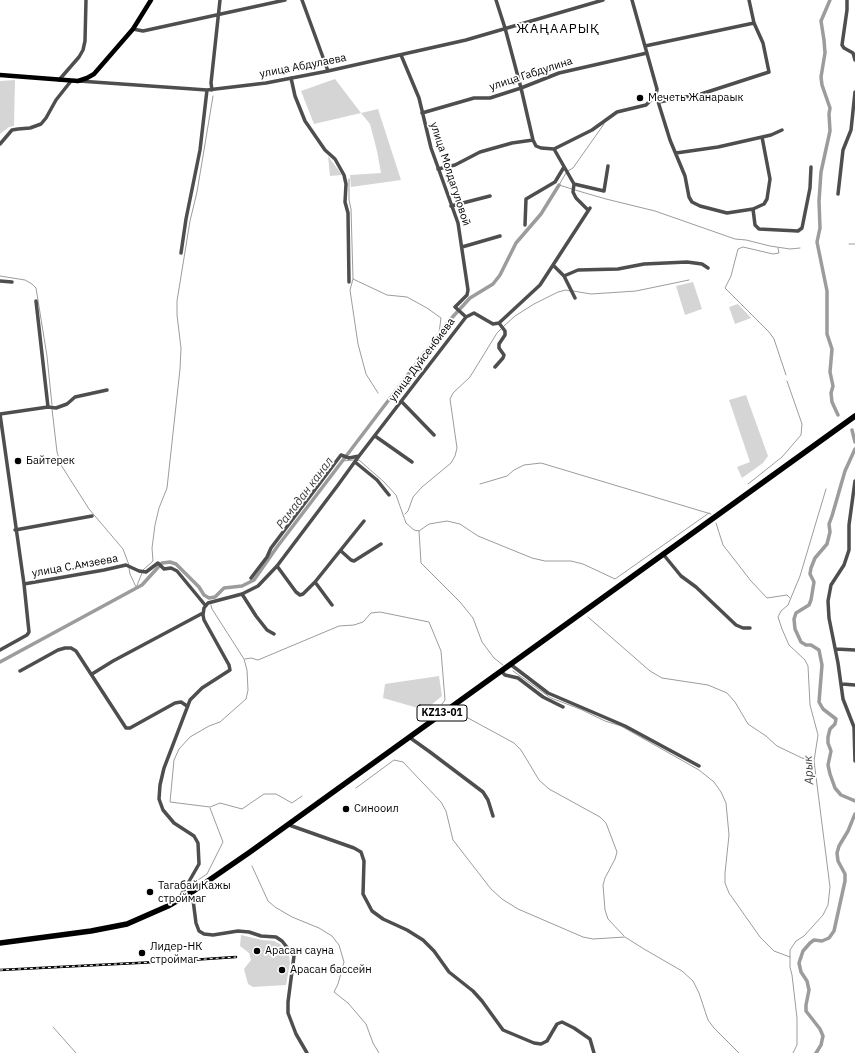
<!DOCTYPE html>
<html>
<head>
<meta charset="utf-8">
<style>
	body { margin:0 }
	canvas { display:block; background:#fff }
</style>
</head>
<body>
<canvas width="855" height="1053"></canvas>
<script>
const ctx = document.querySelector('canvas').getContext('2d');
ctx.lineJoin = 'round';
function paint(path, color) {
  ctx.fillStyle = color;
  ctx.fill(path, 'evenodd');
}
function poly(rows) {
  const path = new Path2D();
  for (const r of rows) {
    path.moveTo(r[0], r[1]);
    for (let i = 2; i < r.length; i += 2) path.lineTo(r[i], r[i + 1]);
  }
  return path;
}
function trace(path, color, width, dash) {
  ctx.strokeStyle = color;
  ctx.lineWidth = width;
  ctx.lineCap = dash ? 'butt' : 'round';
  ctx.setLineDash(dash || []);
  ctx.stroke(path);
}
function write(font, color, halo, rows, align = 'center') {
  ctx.font = font + ' "IBM Plex Sans",sans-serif';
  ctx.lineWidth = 3.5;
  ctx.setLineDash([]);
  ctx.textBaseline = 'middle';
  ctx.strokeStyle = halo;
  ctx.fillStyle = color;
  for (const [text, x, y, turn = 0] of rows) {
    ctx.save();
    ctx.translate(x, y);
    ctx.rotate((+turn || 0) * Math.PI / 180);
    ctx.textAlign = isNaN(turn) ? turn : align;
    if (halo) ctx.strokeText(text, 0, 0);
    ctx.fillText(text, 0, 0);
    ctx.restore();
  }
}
paint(poly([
	[335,79,361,113,378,109,401,180,351,187,350,175,381,173,377,151,370,124,361,113,314,124,301,91],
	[15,80,14,126,9,127,0,134,0,81],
	[328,156,342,175,330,176],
	[693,282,702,309,685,315,676,286],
	[738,304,751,318,735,324,729,307],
	[746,395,768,456,763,463,742,478,737,467,750,462,729,400],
	[439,676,442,696,425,710,383,698,385,684],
	[241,935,262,940,274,941,280,944,289,956,290,963,286,985,253,987,248,984,244,969,251,960,249,953,240,946]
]), '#d5d5d5');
trace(poly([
	[568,171,573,168,604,124],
	[566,173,559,185,572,189],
	[349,179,349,200,351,209,353,279,387,295,407,297,427,308,441,318,439,333],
	[575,190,606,199,655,211,735,239,746,240,770,246,790,249,800,248],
	[849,244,855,244],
	[778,248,779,253,773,254,743,247,738,249,731,276,725,288,769,332,774,339,786,375],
	[0,276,25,280,32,284,36,288,47,356,52,405],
	[353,279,350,290,358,344,366,374,378,393],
	[573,291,591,294,636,291,689,280],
	[504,326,515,316,534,304,558,292,566,290,570,291],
	[52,409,57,452,61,465,89,509,123,549,129,565],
	[357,460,359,460,384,482,396,495,406,523,414,530,419,531,429,524,447,521,460,524,478,536,532,558,545,561,571,561,583,564,615,579,709,513],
	[342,461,354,460],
	[480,484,507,476,514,470,524,465,541,463,711,514],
	[748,484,782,457,801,435,802,424,787,381],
	[405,514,408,511,413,497,422,487,451,463,455,456,457,448,450,399,453,393,470,377,497,333,502,328],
	[716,523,723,545,751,581,767,598,787,595,790,598],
	[419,531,421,563,460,602,473,618,482,642,494,658,503,665],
	[129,568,130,574,136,587],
	[143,570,153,561,152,548,155,525,159,508,167,488,180,369,181,348,177,315,177,301,190,221,197,192,213,96],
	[136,588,142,573],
	[211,605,212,609,244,659,247,670,248,690,246,699,220,722,209,726,190,737,179,749,174,760,170,802,210,807,220,803,242,809,264,794,276,794,292,803,302,796],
	[588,617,650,671,662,678,708,685,727,693,735,702,748,724,766,736,777,746,802,758,813,761],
	[245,659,251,658,258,660,339,626,354,625,363,622,371,613,380,612,429,622,441,651,445,700,442,704],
	[513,671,551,698,580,709,605,721,621,726,699,770,714,782,721,792,726,803,729,835,725,873,725,883,729,893,760,937,774,951,790,957],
	[454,713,468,718,514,743,521,750,539,780,549,789,600,817,606,823,617,852,615,859,605,878,603,885,605,910,608,919,624,936],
	[356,788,394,760,403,762,441,802,446,811,453,840,491,889,502,899,518,909,583,937,593,939,625,937,644,949,682,971,693,981,699,993,708,1020,714,1028,739,1053],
	[252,866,268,901,275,907,292,917,319,928,332,936,339,945,344,962,338,984,334,992,348,1003,366,1024,373,1043,379,1053],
	[192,884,207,874,223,842,210,808],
	[53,1027,76,1053],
	[793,1053,797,1045,797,1018,792,975,790,967,790,950,796,941,804,936,823,915,828,905,830,887,814,761,818,735,810,705,808,666,805,660,789,645,782,629,778,617,781,611,788,605,800,576,826,489]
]), '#9c9c9c', 1);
trace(poly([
	[830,0,821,21,824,40,825,53,821,77,822,85,830,108,829,114,830,131,821,172,819,201,820,228,817,242,827,291,827,334,832,349,830,372,833,386,831,393,832,402,838,415],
	[852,430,855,442],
	[855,449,845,471,832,516,829,524,830,532,827,544,815,558,811,568,810,574,814,582,811,600,809,605,796,613,794,619,795,629,801,642,806,645,811,645,819,650,822,665,819,702,823,709,836,719,835,724,830,729,828,737,828,743,831,751,828,765,830,774,835,788,841,795,855,801],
	[0,662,142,585,162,563,170,562,176,564,199,587,204,595,209,598,215,597,224,588,242,586,254,580,277,547,448,322,470,298,493,284,500,275,516,243,541,214,559,185],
	[816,1053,821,1045,823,1036,820,1029,806,1011,806,1005,809,990,807,981,801,972,799,963,803,951,810,943,814,940,822,941,829,938,834,931,845,881,845,874,838,861,837,853,839,846,848,831,855,814]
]), '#9c9c9c', 3.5);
trace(poly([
	[302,0,328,71],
	[496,0,505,28,521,88,533,140,536,146,541,148,554,149],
	[632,0,657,89,656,95,670,140,685,176,689,197,692,202,700,206,727,213,753,209],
	[847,0,847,10,842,45,844,48,853,53,855,60],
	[133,29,143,31,285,0],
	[645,46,754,23],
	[401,55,419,98,431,148,458,223,468,290,467,295,455,307,466,317],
	[291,78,295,96,305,121,325,150,335,159,344,175,346,184,345,202,348,213,349,282],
	[59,80,79,57,83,50,85,41,86,0],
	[79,81,207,90,266,83,328,71,466,40,603,0],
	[212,90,211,83,220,0],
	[659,102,701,94,769,72,763,43,754,23,749,0],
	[422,113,474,98,490,98,521,88,559,73,647,53],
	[762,137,770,179,767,199,764,204,753,209,755,225,759,229,798,231,802,228,810,188,811,167],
	[0,144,12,130,18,129,30,128,41,124,46,118,56,100,71,81],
	[676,153,718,147,771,135,782,130],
	[438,169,455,165,480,152,512,143,533,140],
	[574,184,604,191,608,166],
	[838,194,843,150,851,130,855,92],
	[451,206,490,196],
	[588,210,576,198,573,192,574,184,554,149,592,130,617,112,646,105,656,95],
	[525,225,526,199,555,182,564,167],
	[462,247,500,236],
	[181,253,186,219,200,150,207,90],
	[553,265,564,276,575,298],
	[564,276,578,270,618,269,644,264,687,262,702,264,708,268],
	[0,281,12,282],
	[495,367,503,358,504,355,499,348,499,344,505,335,505,331,499,323],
	[402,402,434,435],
	[48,407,56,408,67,404,75,397,107,390],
	[0,414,24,584],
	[0,414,48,407,36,301],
	[375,436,412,462],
	[355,462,377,480,389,495],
	[855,481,849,525,849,550,844,565,831,585,828,601,829,618,838,663,843,699,854,727,855,761],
	[15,530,92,516],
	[341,551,351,560,354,561,381,544],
	[663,554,681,576,696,587,736,625,743,628,750,628],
	[277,566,296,592,300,595,303,594,315,582,364,521],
	[251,578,267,557,271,548,341,455,349,458,359,456],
	[315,582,332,605],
	[242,594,256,616,267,630,274,634],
	[836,649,855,650],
	[0,650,27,635,29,632,24,584,104,570,126,565,139,571,146,572,158,563,164,569,171,568,177,571,205,605],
	[510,664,548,693,625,726,699,766],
	[20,671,58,650,65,648,71,648,76,651,126,728,130,728,175,703,181,702,187,706],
	[501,671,505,675,518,678,543,697,563,707],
	[92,674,113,661,203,613],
	[842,684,855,685],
	[409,737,430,752,483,792,488,800,493,816],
	[289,825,354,848,361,852,364,861,363,894,372,911,383,919,407,930,423,940,434,951,449,972,473,991,482,1001,503,1030,534,1043,541,1044,547,1041,557,1024,562,1022,574,1028,590,1039,594,1053],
	[192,892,196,923,199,931,204,934,213,935,238,931,249,932,261,936,276,937,282,941,294,956,288,1002,288,1013,296,1034,307,1053],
	[179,899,199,864,198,843,194,836,174,823,163,810,159,799,160,785,164,768,190,700,202,688,230,670,229,665,204,620,203,615,204,608,208,603,242,594,258,586,277,566,338,485,359,456,466,317,474,313,493,324,499,323,540,285,590,208]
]), '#4e4e4e', 3.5);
trace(poly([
	[0,75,78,81,87,78,94,74,133,29,151,0]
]), '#000', 4.5);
trace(poly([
	[0,943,91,931,127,924,168,906,192,892,250,852,855,416]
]), '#000', 5.5);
const rail = poly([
	[0,970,176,961,236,957]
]);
trace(rail, '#000', 2.5);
trace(rail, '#fff', 1, [3]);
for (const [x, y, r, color] of [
	[640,98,4,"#000"],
	[18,461,4,"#000"],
	[346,809,4,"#000"],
	[150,892,4,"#000"],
	[257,951,4,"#000"],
	[142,953,4,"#000"],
	[282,970,4,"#000"]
]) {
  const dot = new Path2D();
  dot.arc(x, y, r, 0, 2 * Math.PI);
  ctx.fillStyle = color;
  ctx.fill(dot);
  trace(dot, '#fff', 1.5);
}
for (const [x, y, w] of [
	[442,713,50]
]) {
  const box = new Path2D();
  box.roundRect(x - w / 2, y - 8, w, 16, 3);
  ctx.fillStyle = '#fff';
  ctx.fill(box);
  trace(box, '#000', 1);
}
write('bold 10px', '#000', null, [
	["KZ13-01",442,713]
]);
write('11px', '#000', '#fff', [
	["улица Абдулаева",303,66,-11],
	["улица Габдулина",531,74,-18],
	["улица Молдагуловой",450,174,72],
	["улица Дуйсенбиева",422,360,-53],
	["улица С.Амзеева",75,566,-10]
]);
write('11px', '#000', '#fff', [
	["Мечеть Жанараык",648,98],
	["Байтерек",26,461],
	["Синооил",354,809],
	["Тагабай Кажы",158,886],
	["строймаг",158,899],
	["Лидер-НК",150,947],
	["строймаг",150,960],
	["Арасан сауна",265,951],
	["Арасан бассейн",290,970]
], 'left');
write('italic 12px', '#3d3d3d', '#fff', [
	["Рамадан канал",305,493,-53],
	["Арык",809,770,-93]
]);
ctx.letterSpacing = '1px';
write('13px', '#000', '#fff', [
	["ЖАҢААРЫҚ",558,29]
]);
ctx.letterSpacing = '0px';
</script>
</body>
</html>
